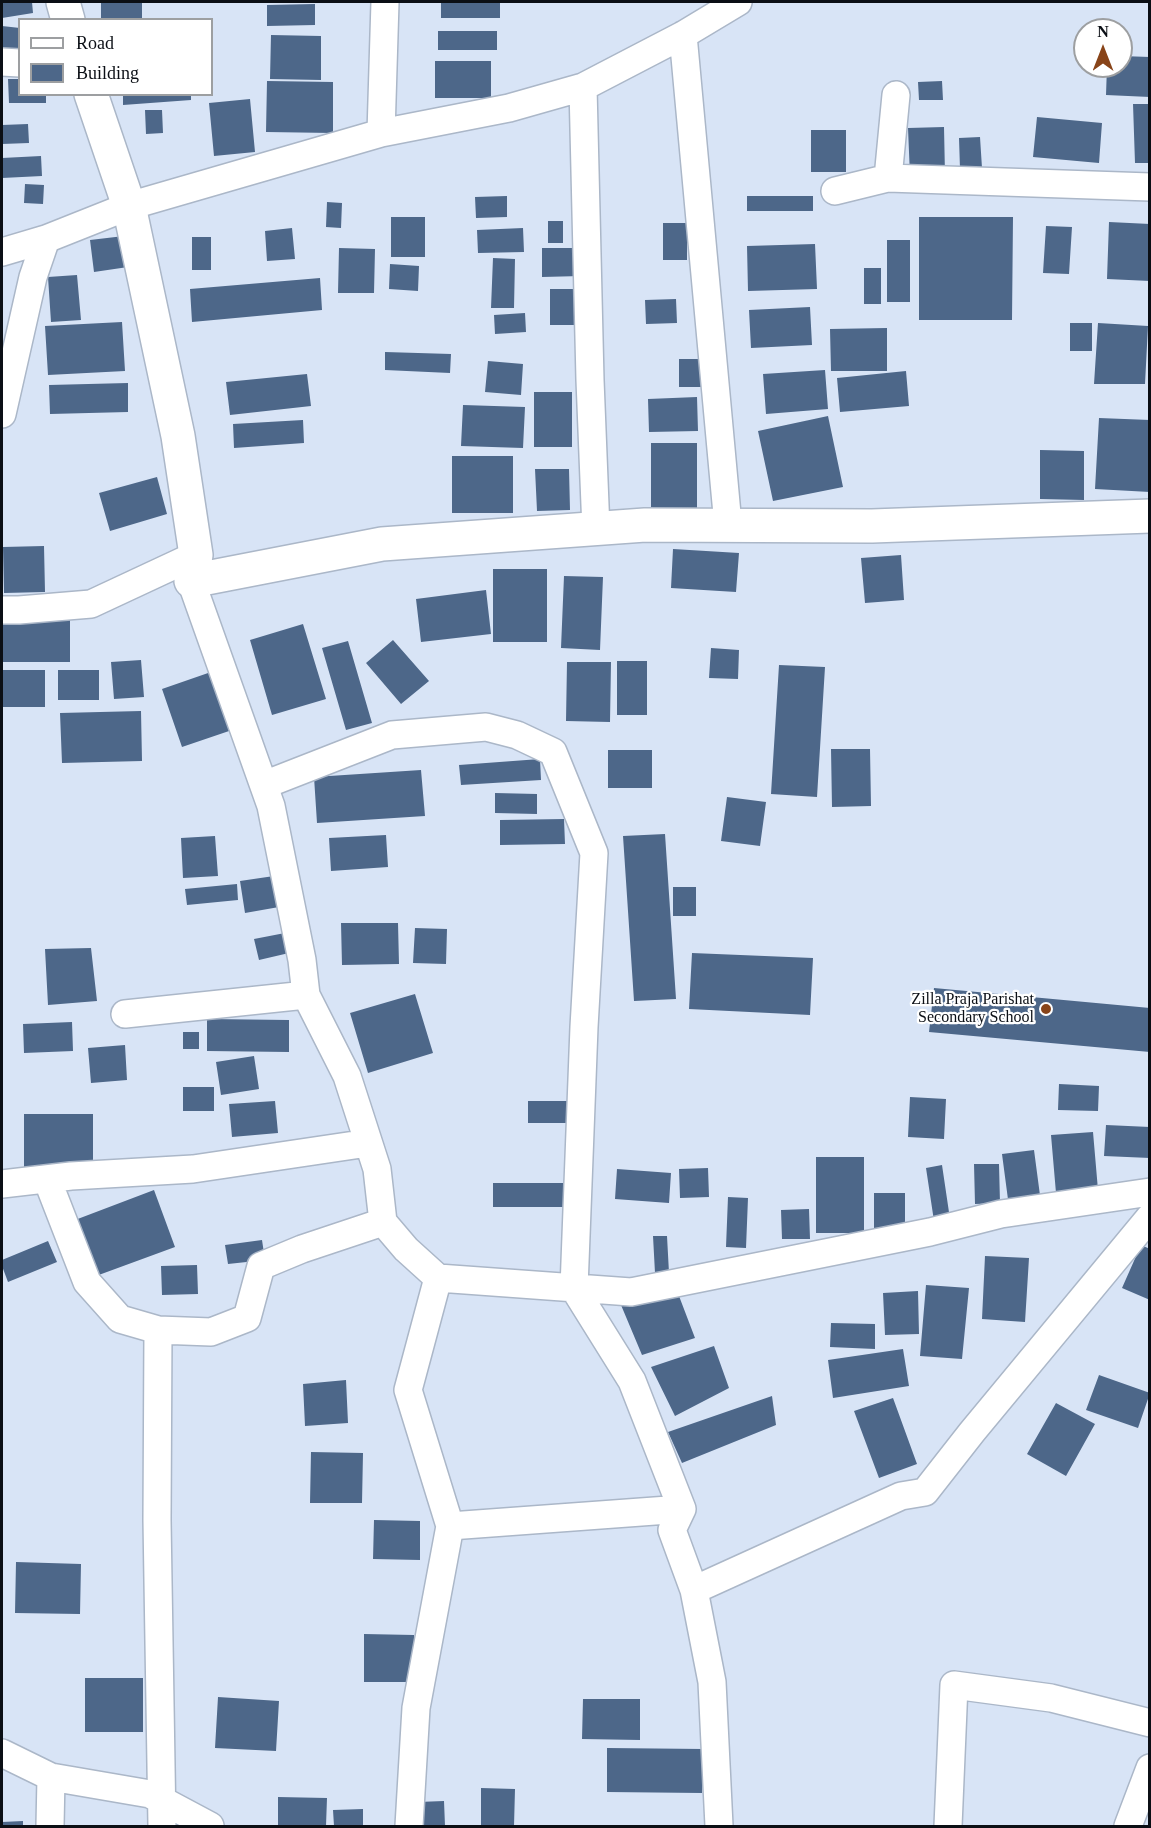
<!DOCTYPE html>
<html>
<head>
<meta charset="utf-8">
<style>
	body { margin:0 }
	#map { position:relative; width:1151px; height:1828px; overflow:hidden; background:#d8e4f6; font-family:Georgia,serif }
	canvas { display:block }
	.frame { position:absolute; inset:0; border:3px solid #0b0f15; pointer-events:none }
	.legend { position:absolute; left:18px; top:18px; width:195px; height:78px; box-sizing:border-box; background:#fff; border:2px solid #9d9fa1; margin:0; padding:8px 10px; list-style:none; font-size:18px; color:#0b0f15 }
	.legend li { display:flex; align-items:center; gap:12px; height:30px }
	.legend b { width:30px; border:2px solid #9d9fa1 }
	.north { position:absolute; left:1073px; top:18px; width:60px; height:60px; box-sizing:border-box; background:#fff; border:2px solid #9d9fa1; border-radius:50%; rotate:0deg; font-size:16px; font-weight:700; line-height:24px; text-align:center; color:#0b0f15 }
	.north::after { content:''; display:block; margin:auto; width:21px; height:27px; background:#884419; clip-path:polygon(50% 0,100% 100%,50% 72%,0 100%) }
</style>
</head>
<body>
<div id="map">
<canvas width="1151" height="1828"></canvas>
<div class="frame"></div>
<ul class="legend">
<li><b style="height:8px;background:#fff"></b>Road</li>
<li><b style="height:16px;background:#4d6789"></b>Building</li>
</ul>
<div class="north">N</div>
</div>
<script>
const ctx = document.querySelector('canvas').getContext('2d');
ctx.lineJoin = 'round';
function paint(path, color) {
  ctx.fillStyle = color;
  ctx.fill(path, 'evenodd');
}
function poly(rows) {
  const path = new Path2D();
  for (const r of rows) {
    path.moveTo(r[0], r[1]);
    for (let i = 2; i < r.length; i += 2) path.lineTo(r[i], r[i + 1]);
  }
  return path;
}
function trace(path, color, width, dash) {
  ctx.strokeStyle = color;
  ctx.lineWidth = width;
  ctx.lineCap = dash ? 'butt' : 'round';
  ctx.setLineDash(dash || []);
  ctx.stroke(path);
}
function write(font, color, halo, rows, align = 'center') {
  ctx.font = font + ' Georgia,serif';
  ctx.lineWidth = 4.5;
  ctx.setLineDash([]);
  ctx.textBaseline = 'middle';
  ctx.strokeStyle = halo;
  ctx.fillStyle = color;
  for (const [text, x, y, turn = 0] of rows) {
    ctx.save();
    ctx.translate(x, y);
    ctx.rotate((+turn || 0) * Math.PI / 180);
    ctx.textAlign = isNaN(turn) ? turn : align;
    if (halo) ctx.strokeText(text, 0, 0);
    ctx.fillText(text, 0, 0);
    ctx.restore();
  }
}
paint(poly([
	[2,2,32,2,33,13,2,18],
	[101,2,142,2,142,20,101,20],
	[441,2,500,2,500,18,441,18],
	[315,4,315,25,267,26,267,5],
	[2,26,20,28,20,50,2,49],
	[438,31,497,31,497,50,438,50],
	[271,35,321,36,321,80,270,79],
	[1121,56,1150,57,1150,97,1106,95,1107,66,1121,66],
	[435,61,491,61,491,98,435,98],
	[8,79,20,79,20,94,46,94,46,103,9,103],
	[267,81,333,82,333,133,266,132],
	[942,81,943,100,919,100,918,82],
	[123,94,191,94,191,100,123,105],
	[250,99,255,152,214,156,209,103],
	[1133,104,1150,104,1150,163,1135,163],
	[145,110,162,110,163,133,146,134],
	[1037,117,1102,123,1099,163,1033,157],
	[28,124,29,143,2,144,2,125],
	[944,127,945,175,910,176,908,128],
	[811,130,846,130,846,172,811,172],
	[980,137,982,168,960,169,959,138],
	[41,156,42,176,2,178,2,158],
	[25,184,44,185,43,204,24,203],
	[507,196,507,217,476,218,475,197],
	[747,196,813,196,813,211,747,211],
	[327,202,342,203,341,228,326,227],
	[391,217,425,217,425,257,391,257],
	[919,217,1013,217,1012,320,919,320],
	[548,221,563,221,563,243,548,243],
	[1109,222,1150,224,1150,281,1107,279],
	[663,223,687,223,687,260,663,260],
	[1046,226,1072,227,1069,274,1043,273],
	[292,228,295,259,267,261,265,231],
	[523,228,524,252,478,253,477,230],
	[124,236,128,267,94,272,90,240],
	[192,237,211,237,211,270,192,270],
	[887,240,910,240,910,302,887,302],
	[815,244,817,289,748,291,747,246],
	[339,248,375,249,374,293,338,293],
	[542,248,580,248,581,276,542,277],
	[493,258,515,259,514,308,491,308],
	[390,264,419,266,418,291,389,289],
	[864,268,881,268,881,304,864,304],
	[77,275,81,320,51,322,48,277],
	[320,278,322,310,192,322,190,289],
	[550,289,578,289,578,325,550,325],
	[676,299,677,323,646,324,645,300],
	[810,307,812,345,751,348,749,310],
	[525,313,526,332,495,334,494,315],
	[122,322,125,371,48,375,45,326],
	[1070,323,1092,323,1092,351,1070,351],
	[1098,323,1148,326,1145,384,1094,384],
	[887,328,887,371,831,371,830,329],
	[385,352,451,354,450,373,385,370],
	[679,359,706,359,706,387,679,387],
	[488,361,523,364,521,395,485,392],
	[825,370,828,409,766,414,763,374],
	[906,371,909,406,840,412,837,378],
	[307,374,311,406,230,415,226,382],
	[128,383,128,412,50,414,49,385],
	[534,392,572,392,572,447,534,447],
	[697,397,698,431,649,432,648,399],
	[463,405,525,407,523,448,461,446],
	[828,416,843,487,773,501,758,431],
	[1099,418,1150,420,1150,492,1095,489],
	[303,420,304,443,234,448,233,424],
	[651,443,697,443,697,509,651,509],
	[1040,450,1084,451,1084,500,1040,499],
	[452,456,513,456,513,513,452,513],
	[535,469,569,469,570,510,537,511],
	[157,477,167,514,110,531,99,493],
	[44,546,45,592,4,593,3,547],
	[673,549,739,553,736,592,671,588],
	[901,555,904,600,865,603,861,558],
	[493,569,547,569,547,642,493,642],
	[564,576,603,577,600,650,561,648],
	[486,590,491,634,421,642,416,599],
	[2,620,70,620,70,662,2,662],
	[303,624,326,699,272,715,250,640],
	[393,640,429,681,401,704,366,663],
	[348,641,372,723,346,730,322,648],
	[711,648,739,650,738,679,709,678],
	[141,660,144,697,114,699,111,662],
	[617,661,647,661,647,715,617,715],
	[567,662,611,662,610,722,566,721],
	[779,665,825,667,817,797,771,794],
	[2,670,45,670,45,707,2,707],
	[58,670,99,670,99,700,58,700],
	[211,672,232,730,182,747,162,689],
	[141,711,142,761,62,763,60,713],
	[831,749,870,749,871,806,832,807],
	[608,750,652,750,652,788,608,788],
	[540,759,541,780,461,785,459,765],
	[421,770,425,816,317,823,314,777],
	[495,793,537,794,537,814,495,813],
	[727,797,766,802,760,846,721,841],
	[564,819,565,844,500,845,500,820],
	[665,834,676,999,634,1001,623,836],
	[386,835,388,867,331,871,329,838],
	[215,836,218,876,183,878,181,838],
	[274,876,279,907,245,913,240,881],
	[237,884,238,900,187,905,185,889],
	[673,887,696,887,696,916,673,916],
	[341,923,398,923,399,964,342,965],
	[415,928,447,929,446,964,413,963],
	[285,933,289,953,259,960,254,939],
	[91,948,97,1001,48,1005,45,949],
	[692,953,813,958,810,1015,689,1009],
	[934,988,1150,1008,1150,1052,929,1032],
	[415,994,433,1053,368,1073,350,1013],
	[207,1019,289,1020,289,1052,207,1051],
	[72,1022,73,1051,24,1053,23,1024],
	[183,1032,199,1032,199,1049,183,1049],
	[125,1045,127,1080,91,1083,88,1048],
	[254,1056,259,1089,221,1095,216,1062],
	[1059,1084,1099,1086,1098,1111,1058,1110],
	[183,1087,214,1087,214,1111,183,1111],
	[910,1097,946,1099,944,1139,908,1137],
	[275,1101,278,1133,232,1137,229,1104],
	[528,1101,570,1101,570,1123,528,1123],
	[24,1114,93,1114,93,1168,24,1168],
	[1106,1125,1150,1127,1150,1158,1104,1156],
	[1093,1132,1098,1190,1056,1193,1051,1135],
	[1034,1150,1041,1203,1009,1207,1002,1154],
	[816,1157,864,1157,864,1233,816,1233],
	[974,1164,999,1164,1000,1203,975,1204],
	[942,1165,950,1219,934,1221,926,1168],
	[708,1168,709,1197,680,1198,679,1169],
	[617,1169,671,1173,669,1203,615,1199],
	[493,1183,573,1183,573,1207,493,1207],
	[154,1190,175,1247,96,1276,75,1220],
	[874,1193,905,1193,905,1230,874,1230],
	[728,1197,748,1198,746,1248,726,1247],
	[809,1209,810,1239,782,1239,781,1210],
	[653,1236,667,1236,669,1273,655,1273],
	[262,1240,265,1260,228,1264,225,1245],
	[48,1241,57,1262,8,1282,2,1266,2,1260],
	[1141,1245,1150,1249,1150,1300,1122,1288],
	[985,1256,1029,1258,1025,1322,982,1319],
	[197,1265,198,1294,162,1295,161,1266],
	[926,1285,969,1288,962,1359,920,1356],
	[918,1291,919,1334,885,1335,883,1293],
	[679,1296,695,1338,642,1355,621,1305],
	[831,1323,875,1324,875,1349,830,1347],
	[714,1346,729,1388,675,1416,651,1367],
	[903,1349,909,1386,833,1398,828,1360],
	[1099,1375,1150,1393,1138,1428,1086,1410],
	[346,1380,348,1423,305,1426,303,1384],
	[772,1396,776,1425,682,1463,668,1432],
	[893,1398,917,1464,879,1478,854,1411],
	[1056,1403,1095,1424,1066,1476,1027,1454],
	[311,1452,363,1453,362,1503,310,1503],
	[374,1520,420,1521,420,1560,373,1559],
	[16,1562,81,1564,80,1614,15,1613],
	[364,1634,414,1635,414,1682,364,1682],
	[85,1678,143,1678,143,1732,85,1732],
	[218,1697,279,1701,276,1751,215,1748],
	[583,1699,640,1699,640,1740,582,1739],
	[607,1748,703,1749,702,1793,607,1792],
	[481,1788,515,1789,514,1826,481,1826],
	[278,1797,327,1798,326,1826,278,1826],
	[444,1801,445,1826,418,1826,418,1802],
	[363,1809,363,1826,334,1826,333,1810],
	[23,1821,23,1826,2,1826,2,1822]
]), '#4d6789');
const minor = poly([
	[683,35,728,525],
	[2,62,20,63],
	[583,87,590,380,596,530],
	[381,133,509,108,583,87,683,35,738,2],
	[888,178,896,95],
	[835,191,888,178,1150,187],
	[2,252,46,239],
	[2,414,33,277,46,239,129,206,381,133,385,2],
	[191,581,271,806,302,960,306,995,347,1076,377,1169,383,1222,406,1249,438,1278,631,1292,930,1232,1001,1214,1150,1192],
	[2,610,19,610,91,604,196,555],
	[264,785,392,735,486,727,517,735,553,752,594,853,584,1027,574,1288,632,1381,682,1509,672,1530,694,1590,712,1682,719,1826],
	[125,1014,306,995],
	[47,1179,87,1282,120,1319,158,1330,211,1332,247,1318,261,1266,302,1249,383,1222],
	[2,1184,71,1176,193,1169,368,1143],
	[158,1330,157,1520,162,1826],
	[450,1526,682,1509],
	[694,1590,901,1496,925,1492,972,1432,1150,1217],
	[2,1753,51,1777,150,1794,210,1826],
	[50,1826,51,1777],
	[409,1826,416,1708,450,1526,408,1390,438,1278],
	[948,1826,954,1685,1051,1698,1150,1723],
	[1128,1826,1150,1768]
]);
const tertiary = poly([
	[63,2,68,20],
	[91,94,129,206,178,436,196,555,191,581,382,544,645,525,872,526,1150,516]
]);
trace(minor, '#abb7c8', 30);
trace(tertiary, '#abb7c8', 36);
trace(minor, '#fff', 27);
trace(tertiary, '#fff', 33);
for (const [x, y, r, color] of [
	[1046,1009,6,"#884419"]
]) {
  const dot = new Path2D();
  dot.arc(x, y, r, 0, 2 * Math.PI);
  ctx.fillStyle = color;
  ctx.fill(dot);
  trace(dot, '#fff', 2);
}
write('16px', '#0b0f15', '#fff', [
	["Zilla Praja Parishat",1034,1000],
	["Secondary School",1034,1018]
], 'right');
</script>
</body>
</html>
